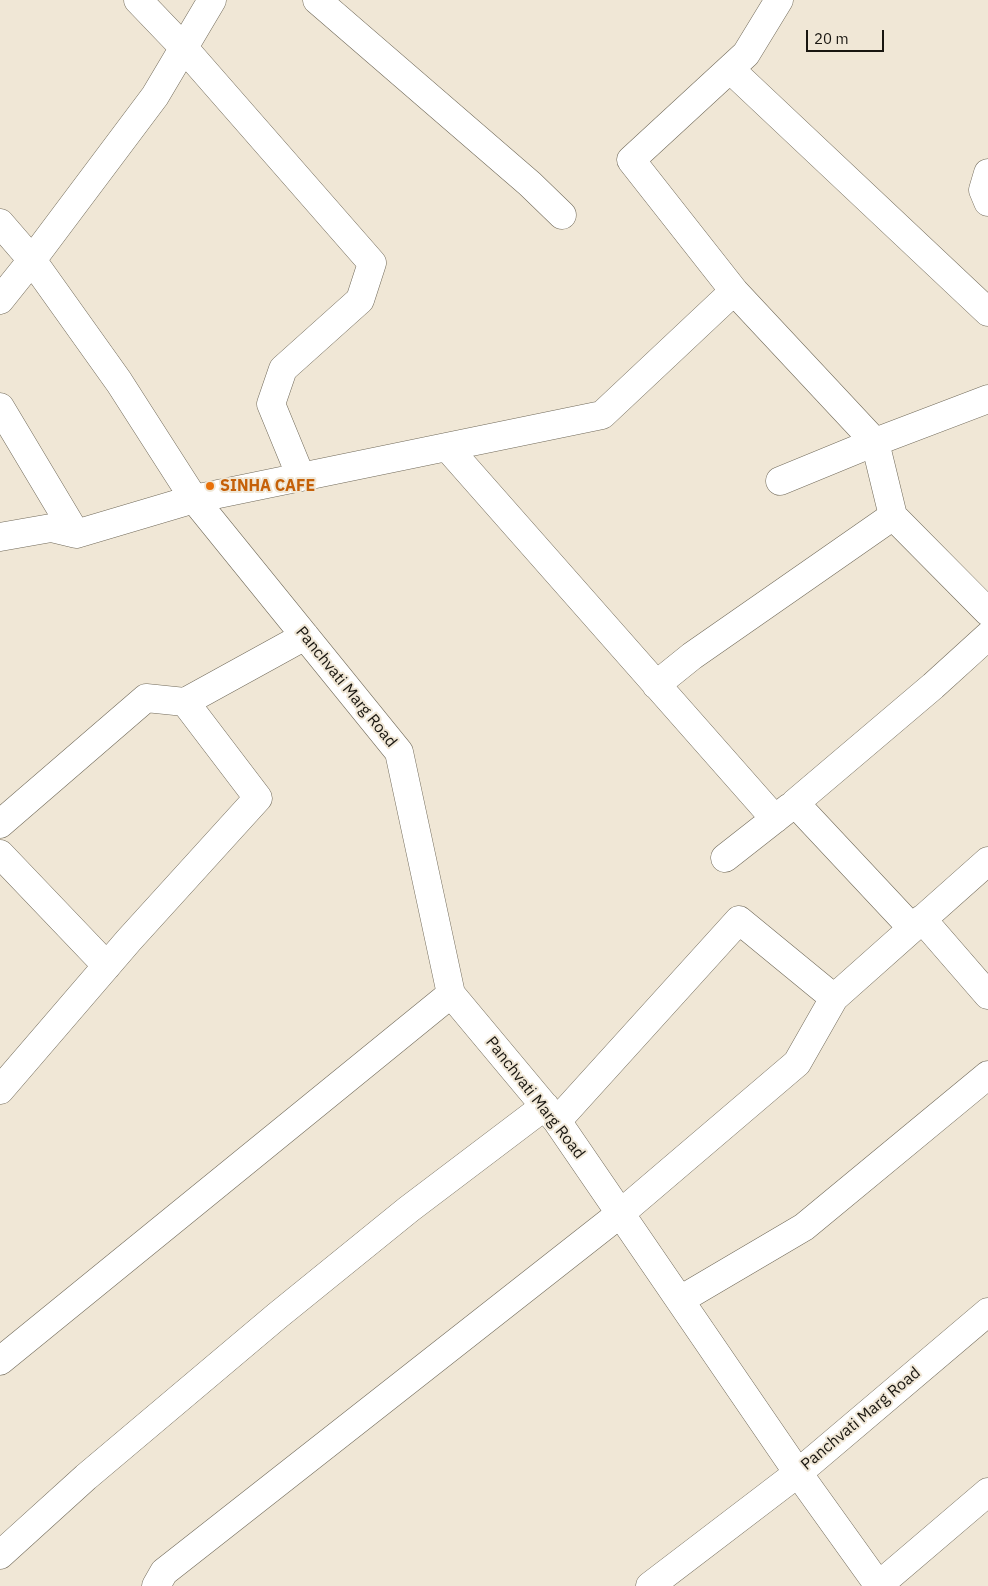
<!DOCTYPE html>
<html>
<head>
<meta charset="utf-8">
<style>
	body { margin:0 }
	#map { position:relative; width:988px; height:1586px; overflow:hidden; background:#f0e7d6; font-family:"IBM Plex Sans",sans-serif }
	canvas { display:block }
	.scale { position:absolute; left:806px; top:30px; width:78px; height:22px; box-sizing:border-box; border:2px solid #191610; border-top:0; padding-left:6px; font-size:15px; line-height:18px; white-space:nowrap; color:#191610; -webkit-text-stroke:4px #f0e7d6; paint-order:stroke }
</style>
</head>
<body>
<div id="map">
<canvas width="988" height="1586"></canvas>
<div class="scale">20 m</div>
</div>
<script>
const ctx = document.querySelector('canvas').getContext('2d');
ctx.lineJoin = 'round';
function poly(rows) {
  const path = new Path2D();
  for (const r of rows) {
    path.moveTo(r[0], r[1]);
    for (let i = 2; i < r.length; i += 2) path.lineTo(r[i], r[i + 1]);
  }
  return path;
}
function trace(path, color, width, dash) {
  ctx.strokeStyle = color;
  ctx.lineWidth = width;
  ctx.lineCap = dash ? 'butt' : 'round';
  ctx.setLineDash(dash || []);
  ctx.stroke(path);
}
function write(font, color, halo, rows, align = 'center') {
  ctx.font = font + ' "IBM Plex Sans",sans-serif';
  ctx.lineWidth = 4;
  ctx.setLineDash([]);
  ctx.textBaseline = 'middle';
  ctx.strokeStyle = halo;
  ctx.fillStyle = color;
  for (const [text, x, y, turn = 0] of rows) {
    ctx.save();
    ctx.translate(x, y);
    ctx.rotate((+turn || 0) * Math.PI / 180);
    ctx.textAlign = isNaN(turn) ? turn : align;
    if (halo) ctx.strokeText(text, 0, 0);
    ctx.fillText(text, 0, 0);
    ctx.restore();
  }
}
const minor = poly([
	[138,0,184,48,372,263,360,300,283,369,271,404,301,477],
	[212,0,155,96,32,260,119,382,194,499,399,752,451,994,557,1121,798,1473,988,1312],
	[317,0,530,184,562,215],
	[730,69,988,312],
	[988,173,983,190,988,202],
	[0,223,32,260,0,300],
	[734,291,875,442,988,399],
	[0,407,76,534],
	[447,447,775,819],
	[780,481,875,442,893,516,988,612],
	[0,537,51,528,76,534,194,499,602,415,734,291,631,160,746,54,779,0],
	[656,685,692,656,893,516],
	[0,824,146,698,185,702],
	[0,854,107,966],
	[725,858,790,807],
	[922,919,988,995],
	[912,928,795,803,933,686,988,636],
	[0,1090,129,940,258,798,185,702,305,636],
	[557,1121,739,920,834,998,988,861],
	[680,1300,804,1227,988,1075],
	[0,1361,451,994],
	[0,1555,86,1477,277,1316,409,1209,545,1106],
	[879,1585,988,1492],
	[156,1586,164,1572,621,1213,797,1063,834,998],
	[650,1586,798,1473,879,1586]
]);
trace(minor, '#716a5a', 29);
trace(minor, '#fff', 28);
for (const [x, y, r, color] of [
	[210,486,5,"#e8710a"]
]) {
  const dot = new Path2D();
  dot.arc(x, y, r, 0, 2 * Math.PI);
  ctx.fillStyle = color;
  ctx.fill(dot);
  trace(dot, '#f0e7d6', 2);
}
write('bold 16px', '#c56008', '#f0e7d6', [
	["SINHA CAFE",220,486]
], 'left');
write('16px', '#191610', '#f0e7d6', [
	["Panchvati Marg Road",346,687,51],
	["Panchvati Marg Road",535,1098,52],
	["Panchvati Marg Road",861,1419,-40]
]);
</script>
</body>
</html>
